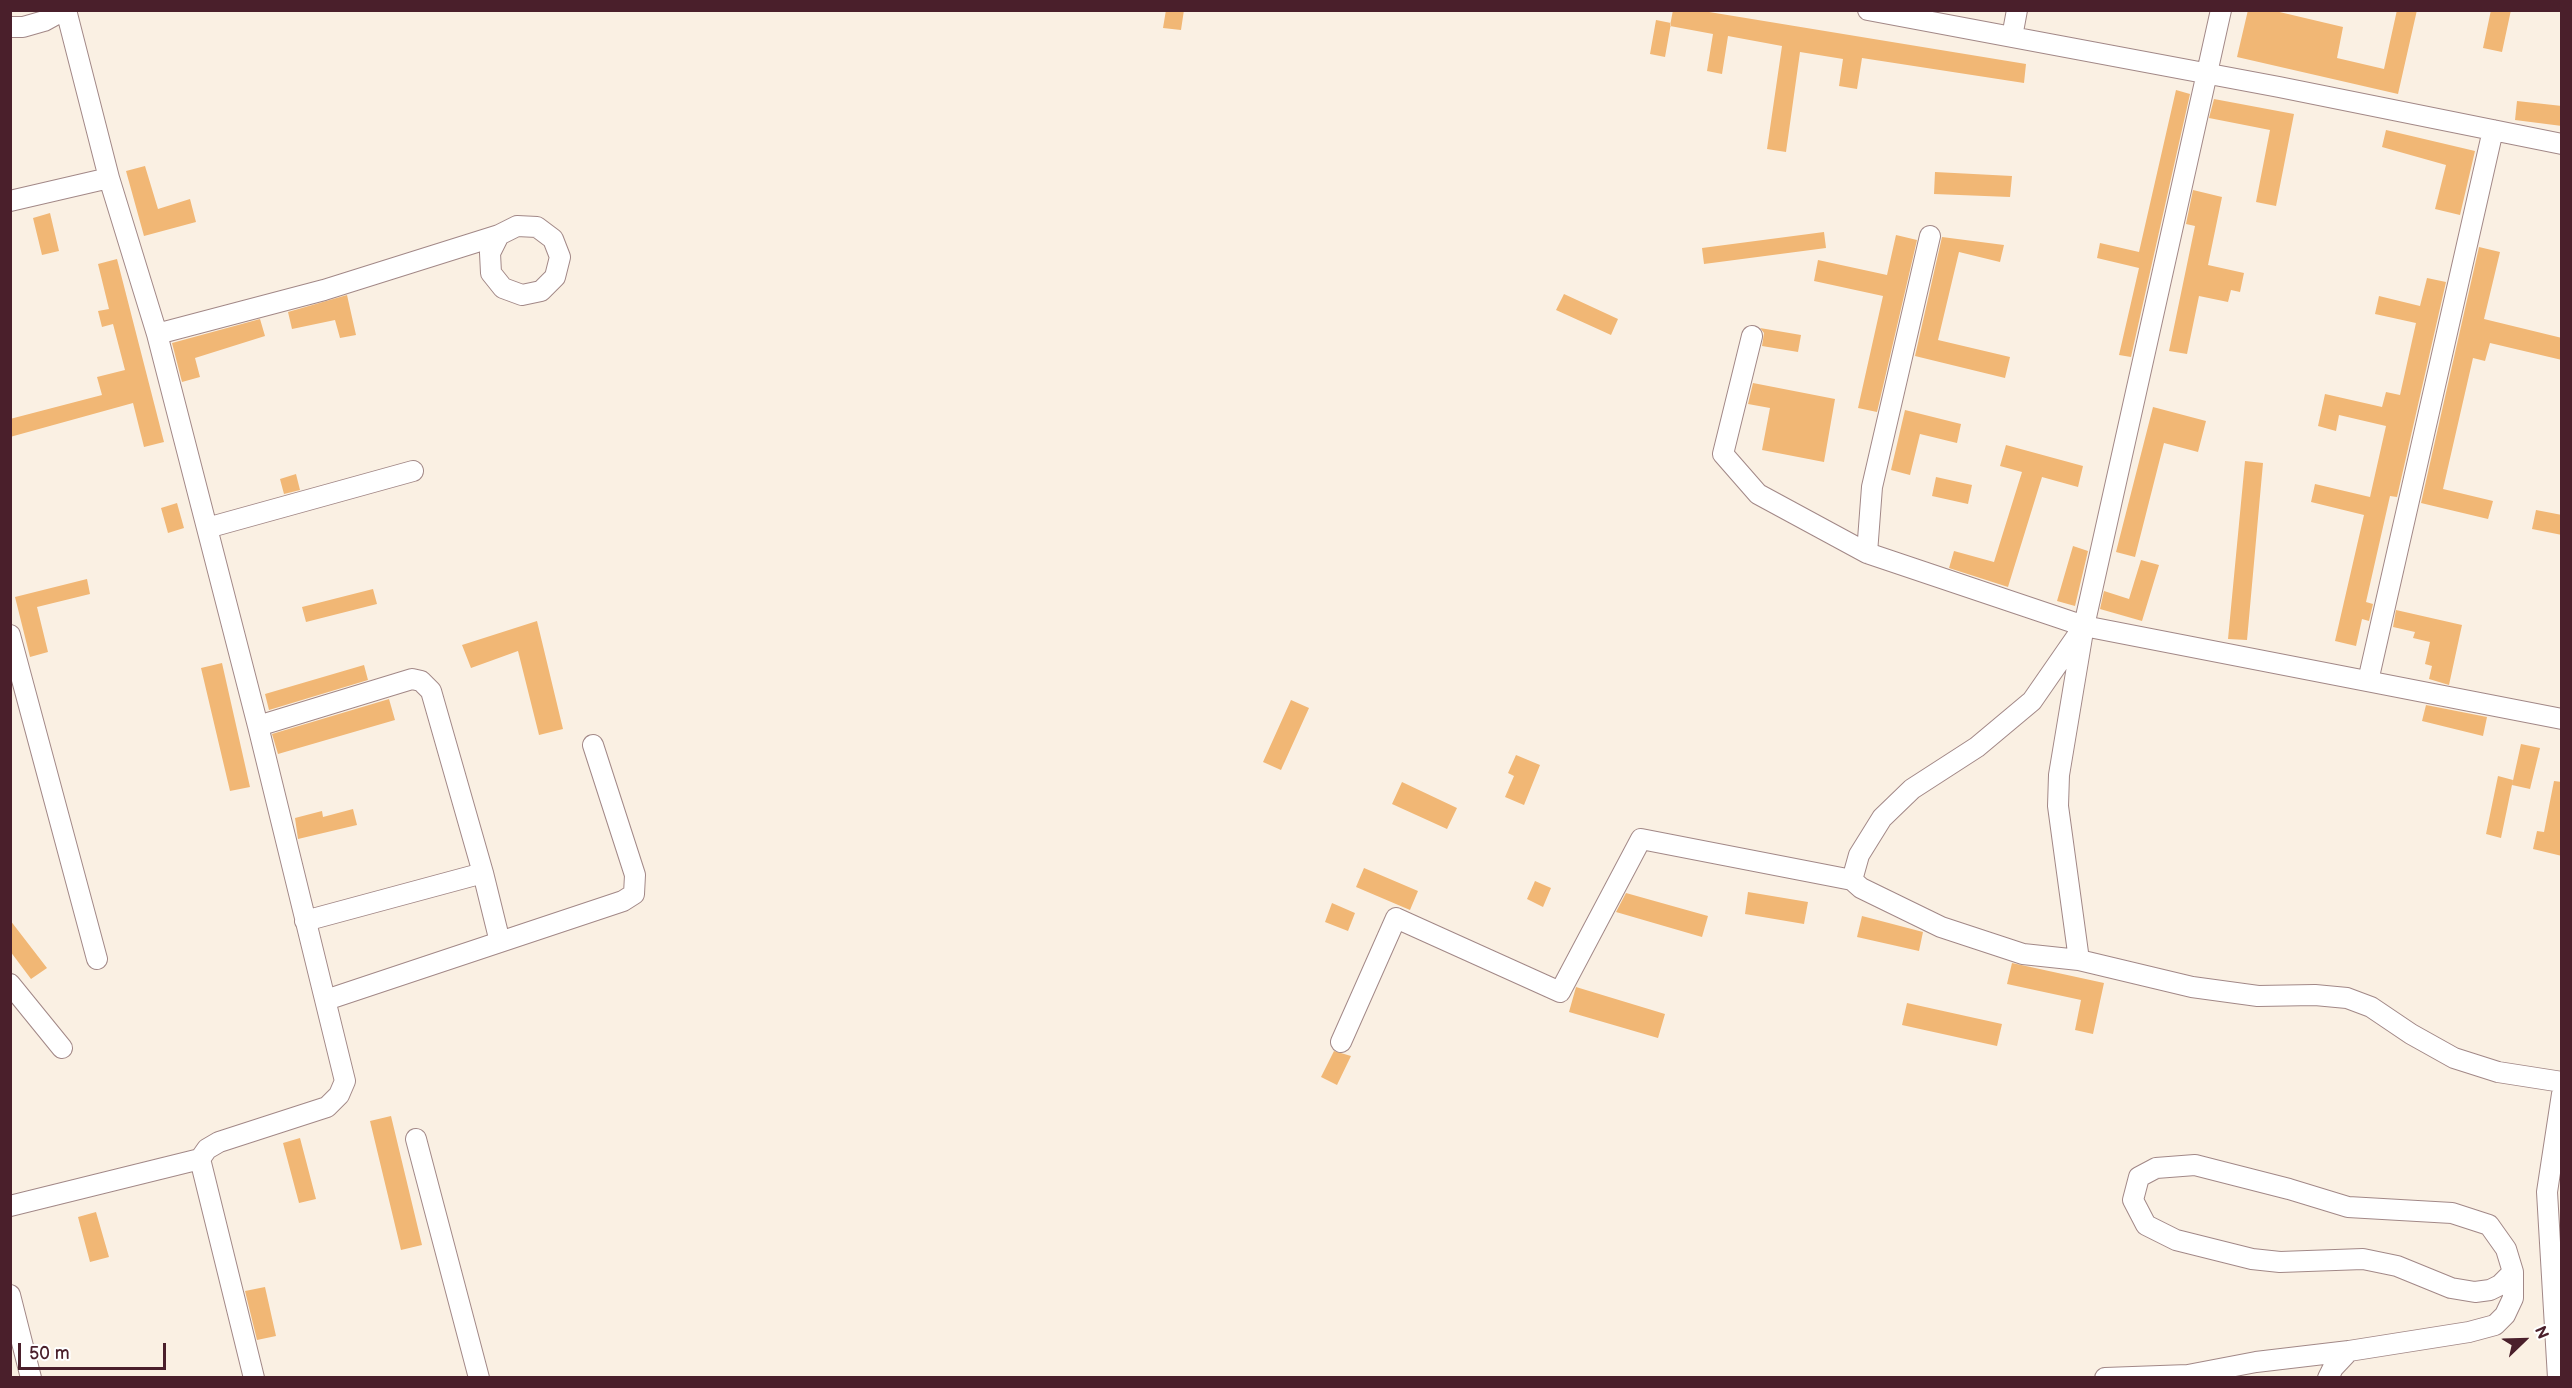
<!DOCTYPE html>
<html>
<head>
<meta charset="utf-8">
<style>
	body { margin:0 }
	#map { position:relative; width:2572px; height:1388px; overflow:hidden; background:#faf0e3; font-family:"Balsamiq Sans",sans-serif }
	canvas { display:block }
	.frame { position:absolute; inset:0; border:12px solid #4a1f2b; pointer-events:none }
	.north { position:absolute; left:2494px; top:1310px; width:60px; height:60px; -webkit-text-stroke:4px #fff; paint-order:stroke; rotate:67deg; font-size:16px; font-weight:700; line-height:24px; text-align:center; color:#4a1f2b }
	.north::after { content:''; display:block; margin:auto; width:21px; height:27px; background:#4a1f2b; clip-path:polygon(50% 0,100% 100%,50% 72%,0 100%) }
	.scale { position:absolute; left:18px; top:1343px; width:148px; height:27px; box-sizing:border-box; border:3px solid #4a1f2b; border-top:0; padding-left:8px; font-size:18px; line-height:21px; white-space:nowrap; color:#4a1f2b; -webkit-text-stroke:4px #fff; paint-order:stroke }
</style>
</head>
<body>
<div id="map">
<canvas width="2572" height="1388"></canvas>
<div class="frame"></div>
<div class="north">N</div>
<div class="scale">50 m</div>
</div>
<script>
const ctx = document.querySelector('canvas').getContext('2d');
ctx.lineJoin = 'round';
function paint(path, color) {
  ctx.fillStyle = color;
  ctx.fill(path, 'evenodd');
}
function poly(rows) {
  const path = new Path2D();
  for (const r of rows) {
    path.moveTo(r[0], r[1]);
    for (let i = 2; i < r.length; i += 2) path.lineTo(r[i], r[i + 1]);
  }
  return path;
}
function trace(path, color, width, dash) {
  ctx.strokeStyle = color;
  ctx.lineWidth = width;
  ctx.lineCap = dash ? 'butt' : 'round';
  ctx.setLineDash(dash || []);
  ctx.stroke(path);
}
paint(poly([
	[1166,10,1184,10,1181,30,1163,28],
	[1673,10,1697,10,2026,64,2024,83,1862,58,1857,89,1839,86,1843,59,1800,52,1786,152,1767,149,1782,46,1728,36,1722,74,1707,71,1713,34,1670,26],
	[2248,10,2271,10,2343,27,2337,58,2384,69,2397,10,2417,10,2398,94,2237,57],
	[2491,10,2511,10,2502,52,2483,48],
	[1656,20,1671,23,1665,57,1650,54],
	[2176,90,2190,94,2131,357,2119,355,2139,268,2097,258,2100,243,2139,252],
	[2214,99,2294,114,2276,206,2256,202,2270,130,2209,118],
	[2517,101,2562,106,2562,126,2515,120],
	[2386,130,2475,151,2460,215,2435,209,2446,165,2382,147],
	[145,166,158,209,190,199,196,222,144,236,126,171],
	[1935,172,2012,176,2010,197,1934,194],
	[2193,190,2222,197,2208,265,2244,273,2240,292,2231,290,2228,302,2199,296,2187,354,2169,351,2195,226,2186,224],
	[50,213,59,251,42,255,33,218],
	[1824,232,1826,248,1704,264,1702,248],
	[1896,235,1917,240,1877,412,1858,408,1883,296,1814,281,1818,260,1887,275],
	[1942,237,2004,245,2000,262,1959,252,1938,340,2010,357,2005,378,1915,356],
	[2479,247,2500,252,2484,319,2562,338,2562,360,2490,343,2485,361,2473,358,2443,489,2493,501,2488,519,2421,503],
	[117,259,164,442,144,447,133,403,10,437,10,419,102,395,97,377,125,370,113,324,102,327,98,311,109,309,98,264],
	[2427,278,2446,282,2397,497,2390,496,2366,602,2373,604,2369,621,2362,619,2356,646,2335,641,2364,515,2311,502,2315,484,2370,497,2386,426,2339,415,2336,431,2318,426,2325,394,2382,407,2386,392,2400,395,2416,323,2375,314,2379,296,2420,306],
	[1564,294,1618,319,1611,335,1556,310],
	[347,295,356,335,340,338,335,320,292,329,288,312],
	[260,319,265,336,195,358,200,377,182,382,172,343],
	[1760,328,1801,335,1798,352,1762,346,1764,333],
	[1753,383,1835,399,1824,462,1762,450,1770,408,1748,404],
	[2153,407,2206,421,2198,452,2164,443,2135,557,2116,552],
	[1905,410,1961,424,1957,443,1920,434,1910,475,1891,470],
	[2006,445,2083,466,2078,487,2042,477,2008,587,1949,568,1954,551,1994,562,2022,472,2000,466],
	[2245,461,2263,463,2247,640,2228,639],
	[296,474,300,490,284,494,280,479],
	[1936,477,1972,485,1968,504,1932,496],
	[177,503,184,528,168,533,161,508],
	[2536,510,2562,515,2562,535,2532,529],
	[2073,546,2088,551,2075,606,2057,601],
	[2141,560,2159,565,2142,621,2100,609,2104,591,2129,599],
	[87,579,90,594,37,607,48,652,30,657,15,597],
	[373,589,377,604,306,622,302,607],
	[2396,610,2462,625,2449,685,2429,679,2432,666,2425,664,2430,642,2413,638,2415,632,2393,627],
	[537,621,563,729,539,735,518,651,471,668,462,645],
	[222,663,250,787,230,791,201,668],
	[364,665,368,680,269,710,265,694],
	[389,699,395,720,278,754,272,734],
	[1291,700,1309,708,1281,770,1263,762],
	[2426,705,2487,717,2483,736,2422,721],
	[2521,744,2540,748,2530,789,2512,785],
	[1516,755,1540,765,1524,805,1505,797,1514,776,1508,773],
	[2498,776,2513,780,2501,838,2486,834],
	[2554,781,2562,782,2562,856,2533,849,2537,831,2544,832],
	[1402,782,1457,808,1447,829,1392,804],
	[353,809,357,825,298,839,295,818,322,811,323,817],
	[1364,868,1418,891,1410,910,1356,887],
	[1535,881,1551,888,1543,907,1527,899],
	[1748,892,1808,902,1804,924,1745,914],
	[1626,893,1708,916,1702,937,1616,912],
	[1332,903,1355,913,1348,931,1325,922],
	[1862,916,1923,932,1919,951,1857,937],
	[10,920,47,968,31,979,10,951],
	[2012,963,2104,983,2093,1034,2075,1030,2081,1000,2007,984],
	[1576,987,1665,1014,1658,1038,1569,1012],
	[1907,1003,2002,1024,1997,1046,1902,1025],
	[1334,1051,1351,1056,1337,1085,1321,1077],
	[391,1116,422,1245,401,1250,370,1121],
	[300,1138,316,1199,299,1203,283,1143],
	[96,1212,109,1257,90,1262,78,1217],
	[265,1287,276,1336,257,1340,245,1291]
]), '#f1b775');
const minor = poly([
	[1868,10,2012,37,2017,10],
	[2221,10,2084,626,2562,719],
	[10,27,23,27,44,21,64,10],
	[2012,37,2279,87,2562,144],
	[109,178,157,334,258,726,345,1081,339,1095,327,1107,219,1142,207,1149,200,1159,254,1378],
	[10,201,109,178,66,10],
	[1930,236,1872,487,1867,553,2084,626],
	[157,334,324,290,499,235,517,226,537,227,553,239,560,257,555,277,541,291,522,295,503,288,491,273,490,253,499,235],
	[1752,336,1723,454,1758,494,1867,553],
	[207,528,413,471],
	[2083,631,2059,775,2058,806,2079,960,2192,987,2258,996,2315,995,2347,998,2371,1007,2411,1034,2454,1058,2498,1072,2562,1082],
	[10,635,97,959],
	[2368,681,2493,130],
	[258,726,412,679,421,681,431,691,483,873,305,921],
	[483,873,500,942],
	[1852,880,1861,888,1941,927,2023,954,2079,960],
	[10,984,62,1048],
	[326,1000,623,901,634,894,635,875,593,745],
	[1341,1042,1396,918,1560,992,1641,839,1852,880,1859,855,1882,818,1912,789,1977,747,2032,701,2084,626],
	[416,1139,479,1378],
	[10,1206,200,1159],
	[10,1295,31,1378],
	[2105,1378,2188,1375,2256,1362,2349,1351],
	[2328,1378,2333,1368,2349,1351,2469,1332,2495,1325,2505,1315,2513,1298,2513,1272,2506,1249,2489,1225,2452,1213,2348,1207,2289,1189,2195,1165,2156,1168,2139,1177,2133,1200,2146,1225,2176,1240,2252,1259,2280,1262,2363,1259,2397,1266,2451,1288,2475,1292,2490,1290,2500,1285,2513,1272],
	[2558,1378,2547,1192,2562,1094]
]);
trace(minor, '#a28887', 22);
trace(minor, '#fff', 20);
</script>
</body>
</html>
